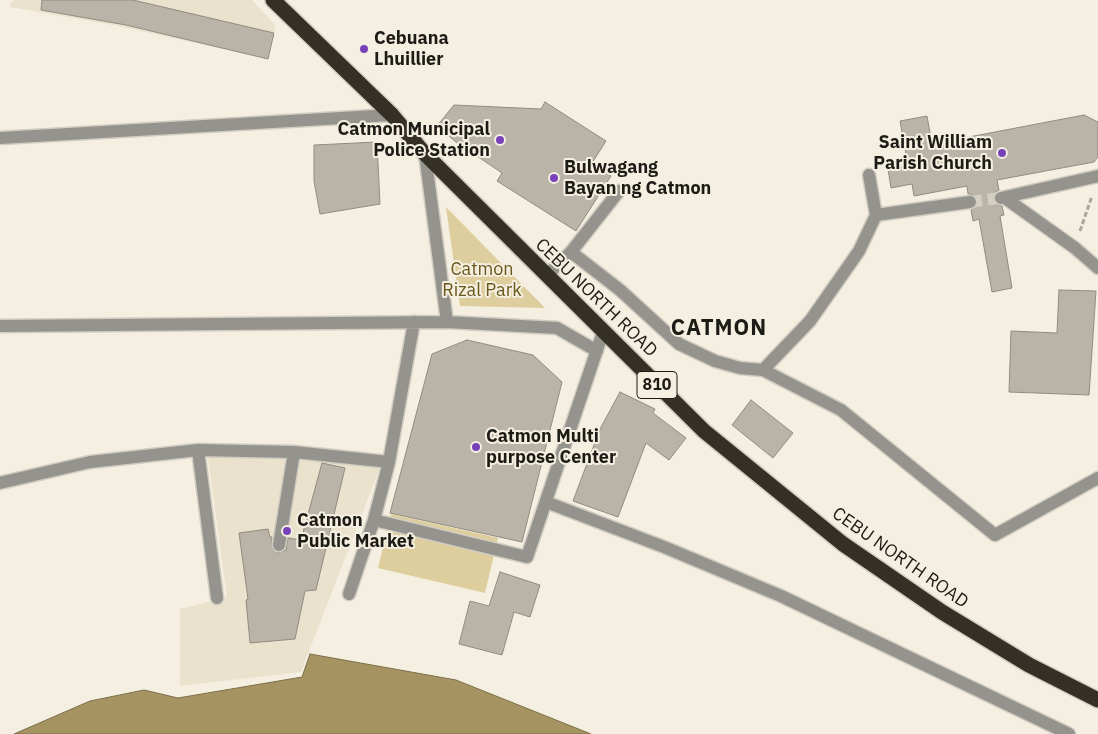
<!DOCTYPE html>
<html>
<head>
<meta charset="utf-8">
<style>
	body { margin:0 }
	canvas { display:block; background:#f4efe1 }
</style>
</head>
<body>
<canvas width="1098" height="734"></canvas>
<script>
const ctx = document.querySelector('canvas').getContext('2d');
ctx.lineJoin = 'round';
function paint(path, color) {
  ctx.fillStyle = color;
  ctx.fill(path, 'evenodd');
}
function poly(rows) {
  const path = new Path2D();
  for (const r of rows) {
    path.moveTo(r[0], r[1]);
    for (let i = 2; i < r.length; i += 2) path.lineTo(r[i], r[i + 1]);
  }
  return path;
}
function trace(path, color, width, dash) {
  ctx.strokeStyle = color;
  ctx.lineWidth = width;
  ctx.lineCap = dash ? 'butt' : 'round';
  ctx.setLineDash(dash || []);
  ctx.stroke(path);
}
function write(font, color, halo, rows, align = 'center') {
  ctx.font = font + ' "IBM Plex Sans",sans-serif';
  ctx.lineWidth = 4;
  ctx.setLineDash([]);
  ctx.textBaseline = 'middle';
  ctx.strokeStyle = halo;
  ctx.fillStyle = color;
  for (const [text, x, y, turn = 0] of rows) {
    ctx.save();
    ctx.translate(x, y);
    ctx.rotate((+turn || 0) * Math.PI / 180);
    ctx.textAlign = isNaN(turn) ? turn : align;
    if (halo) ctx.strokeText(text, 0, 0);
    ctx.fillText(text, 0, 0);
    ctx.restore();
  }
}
paint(poly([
	[13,0,252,0,275,25,268,59,118,26,10,7],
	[240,455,278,455,381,465,301,672,180,686,180,609,227,597,208,458]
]), '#eae2cd');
paint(poly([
	[446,207,545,308,460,306],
	[391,514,498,538,485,593,378,568]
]), '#dfce9d');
const water = poly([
	[310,654,456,680,591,734,14,734,90,701,144,690,178,698,302,677,310,654]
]);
paint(water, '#a59361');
trace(water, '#7c6f4a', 1);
const building = poly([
	[42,0,133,0,274,33,268,59,126,25,41,10,42,0],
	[545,102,606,141,592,163,611,176,576,231,497,181,502,173,471,152,470,154,437,126,454,105,541,109,545,102],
	[1084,115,1098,122,1098,157,1094,162,997,180,999,190,995,192,993,199,995,204,1002,206,1004,215,1000,216,1012,288,992,292,979,219,973,221,971,210,977,205,978,200,973,195,968,194,967,186,914,196,912,184,891,188,888,169,908,165,900,121,927,116,932,144,1084,115],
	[377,142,380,204,320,214,314,181,314,145,377,142],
	[1059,290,1096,291,1089,395,1009,392,1011,331,1057,333,1059,290],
	[467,340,533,355,562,382,522,542,390,513,432,354,467,340],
	[620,392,655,409,653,413,686,438,669,460,646,443,618,517,573,501,600,429,620,392],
	[751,400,793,433,773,458,732,425,751,400],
	[322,463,345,468,316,590,305,591,295,639,250,643,246,600,248,599,239,533,268,529,270,537,272,537,272,548,278,553,286,550,288,538,301,540,322,463],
	[500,572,540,585,530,617,514,612,502,655,459,644,470,601,489,606,500,572]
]);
paint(building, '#b9b4a7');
trace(building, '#918c80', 1);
trace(poly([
	[970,202,1000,198]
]), '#d4cfc3', 12, [12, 6]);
const minor = poly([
	[0,138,392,115],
	[425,154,447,322],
	[1001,198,1098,176],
	[1005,198,1075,248,1098,268],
	[876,215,970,202],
	[571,252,620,290,679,344,715,361,740,368,763,370,841,410,995,535,1098,478],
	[546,276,571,252,619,191],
	[0,326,447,322,557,328,597,351],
	[763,370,810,321,859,251,876,215,869,175],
	[198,450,217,598],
	[0,483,90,462,198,450,294,452,389,462],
	[546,502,664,547,781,596,1069,734],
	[374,520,527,557,603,332],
	[279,545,294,452],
	[349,594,374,520,389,462,414,322]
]);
const highway = poly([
	[273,0,392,115,425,154,704,431,843,544,942,612,1029,665,1098,700]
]);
trace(minor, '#d2cdc1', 15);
trace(highway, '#d2cdc1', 18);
trace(poly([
	[1080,231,1092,196]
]), '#aaa69b', 3, [5, 2.5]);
trace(minor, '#95938d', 12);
trace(highway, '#343026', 15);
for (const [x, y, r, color] of [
	[364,49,5,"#7742b9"],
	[500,140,5,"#7742b9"],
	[1002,153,5,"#7742b9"],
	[554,178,5,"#7742b9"],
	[476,447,5,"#7742b9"],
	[287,531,5,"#7742b9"]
]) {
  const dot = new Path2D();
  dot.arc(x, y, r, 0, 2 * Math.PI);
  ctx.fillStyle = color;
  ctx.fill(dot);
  trace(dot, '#f4efe1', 2);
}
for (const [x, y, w] of [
	[657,385,40]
]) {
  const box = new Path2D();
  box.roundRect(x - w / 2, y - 13.5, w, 27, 4);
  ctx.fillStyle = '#f4efe1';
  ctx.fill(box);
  trace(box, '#1d1b16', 1);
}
write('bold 16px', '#1d1b16', null, [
	["810",657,385]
]);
write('bold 18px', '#1d1b16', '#f4efe1', [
	["Cebuana",374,39],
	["Lhuillier",374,60],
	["Catmon Municipal",490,130,"right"],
	["Police Station",490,151,"right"],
	["Saint William",992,143,"right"],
	["Parish Church",992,164,"right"],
	["Bulwagang",564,168],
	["Bayan ng Catmon",564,189],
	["Catmon Multi",486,437],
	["purpose Center",486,458],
	["Catmon",297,521],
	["Public Market",297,542]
], 'left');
write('18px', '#695619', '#f4efe1', [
	["Catmon",482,270],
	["Rizal Park",482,291]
]);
write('18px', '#1d1b16', '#f4efe1', [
	["CEBU NORTH ROAD",596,298,44],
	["CEBU NORTH ROAD",900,558,35]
]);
ctx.letterSpacing = '1px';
write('bold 22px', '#1d1b16', '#f4efe1', [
	["CATMON",719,329]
]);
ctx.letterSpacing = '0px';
</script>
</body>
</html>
